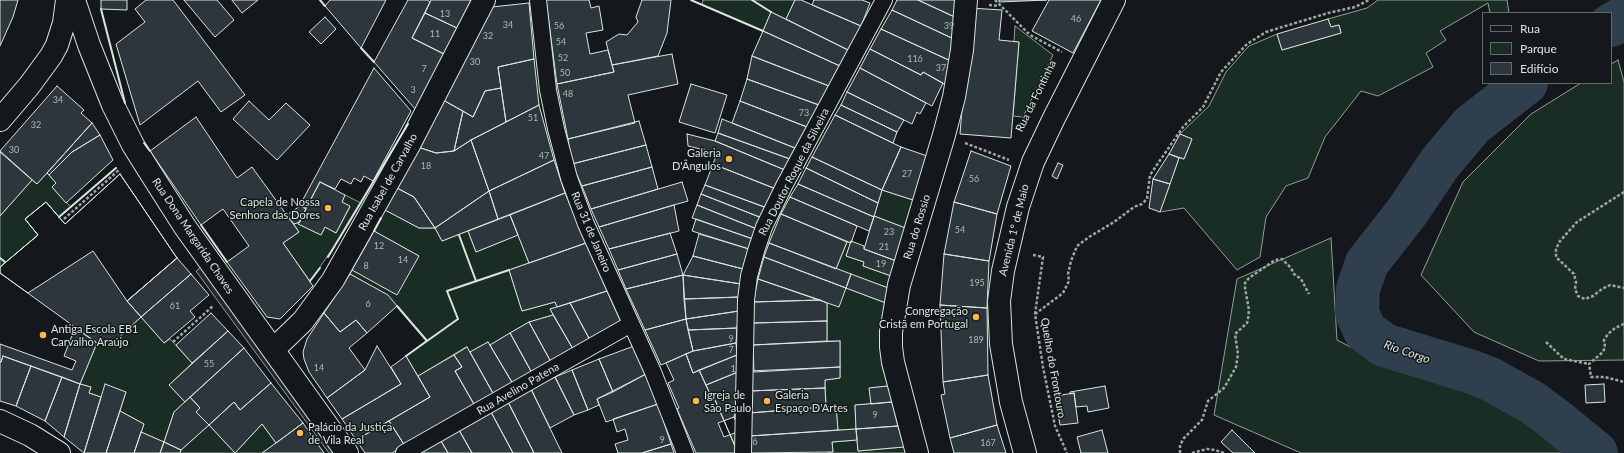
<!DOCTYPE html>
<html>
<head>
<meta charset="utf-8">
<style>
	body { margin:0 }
	#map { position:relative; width:1624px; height:453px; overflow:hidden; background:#14181c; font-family:Lato,sans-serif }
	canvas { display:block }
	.legend { position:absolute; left:1482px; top:12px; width:130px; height:72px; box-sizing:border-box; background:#14181c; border:1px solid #626a69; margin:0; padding:5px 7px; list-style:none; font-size:12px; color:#d8e6dc }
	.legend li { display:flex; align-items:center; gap:8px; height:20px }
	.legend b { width:20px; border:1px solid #626a69 }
</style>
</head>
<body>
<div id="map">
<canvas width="1624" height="453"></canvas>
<ul class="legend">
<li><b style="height:5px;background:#14181c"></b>Rua</li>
<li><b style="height:11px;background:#1a2d24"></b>Parque</li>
<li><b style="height:11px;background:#2c363c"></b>Edifício</li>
</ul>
</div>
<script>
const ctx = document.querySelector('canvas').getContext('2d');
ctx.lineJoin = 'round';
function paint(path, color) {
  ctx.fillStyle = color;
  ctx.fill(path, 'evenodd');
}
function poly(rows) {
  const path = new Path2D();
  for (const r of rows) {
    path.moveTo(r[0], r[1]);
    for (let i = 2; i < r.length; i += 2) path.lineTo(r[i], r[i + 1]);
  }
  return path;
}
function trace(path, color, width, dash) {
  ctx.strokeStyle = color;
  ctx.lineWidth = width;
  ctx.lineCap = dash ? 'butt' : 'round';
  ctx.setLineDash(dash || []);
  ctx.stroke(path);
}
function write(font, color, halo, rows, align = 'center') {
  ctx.font = font + ' Lato,sans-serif';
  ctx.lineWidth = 3;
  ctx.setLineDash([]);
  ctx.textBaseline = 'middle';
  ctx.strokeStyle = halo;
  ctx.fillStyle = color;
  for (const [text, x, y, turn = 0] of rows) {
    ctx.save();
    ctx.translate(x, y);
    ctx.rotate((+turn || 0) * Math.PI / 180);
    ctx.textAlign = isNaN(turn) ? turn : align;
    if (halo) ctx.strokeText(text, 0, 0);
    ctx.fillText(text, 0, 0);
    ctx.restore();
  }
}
const green = poly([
	[703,0,795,0,786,19,771,12,763,31,702,5,703,0],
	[1378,0,1507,0,1509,13,1490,13,1488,3,1440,31,1446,40,1426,53,1433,67,1378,96,1361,91,1325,137,1308,178,1286,186,1266,217,1260,257,1237,270,1184,208,1160,212,1179,158,1184,159,1192,139,1180,134,1209,106,1226,72,1249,46,1277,34,1282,50,1341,33,1339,25,1331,27,1328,19,1367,8,1378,0],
	[1015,26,1053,55,1023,117,1013,116,1019,42,1014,42,1015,26],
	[1618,60,1624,82,1624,360,1539,361,1474,332,1421,275,1463,182,1531,114,1581,83,1611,83,1611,64,1618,60],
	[47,173,56,183,52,187,71,207,59,217,46,202,25,219,38,235,0,267,0,216,32,180,37,184,47,173],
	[882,190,916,201,908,229,874,216,882,190],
	[345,195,361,203,338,241,310,281,283,243,299,232,294,224,299,221,299,224,321,235,325,227,336,233,350,207,342,202,345,195],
	[385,210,419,228,435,228,442,241,468,231,476,252,518,235,529,263,509,270,522,311,555,302,557,307,550,309,553,315,529,322,490,345,488,342,470,352,466,347,418,376,406,356,427,340,388,296,350,274,352,270,419,256,374,231,385,210],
	[1331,238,1337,340,1397,371,1481,395,1543,431,1568,453,1301,453,1214,415,1237,279,1331,238],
	[847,242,851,243,846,256,864,262,863,266,894,277,891,289,836,269,847,242],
	[846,288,886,303,881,323,880,345,882,366,888,386,870,388,871,404,855,405,856,429,838,430,836,407,826,407,825,380,840,378,840,341,827,341,827,303,846,288],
	[141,317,164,343,170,339,192,363,169,385,185,402,174,412,164,442,141,432,144,424,120,411,126,392,101,397,89,393,91,387,80,384,97,343,113,343,141,317],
	[262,424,276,443,262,453,180,453,181,450,209,425,235,453,262,424],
	[857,440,858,451,904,447,906,453,827,453,833,452,832,442,857,440]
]);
paint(green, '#1a2d24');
trace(green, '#939e99', 1);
const parking = poly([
	[203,266,338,453,329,453,196,271,203,266]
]);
paint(parking, '#24282b');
trace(parking, '#939e99', 1);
trace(poly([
	[1611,25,1624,18],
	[1526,83,1472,125,1440,163,1407,212,1367,263,1358,289,1357,313,1365,331,1384,345,1472,372,1490,379,1533,403,1557,421,1596,453]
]), '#2f3f4d', 44);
const building = poly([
	[0,0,18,0,13,17,0,46,0,0],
	[101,0,127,0,127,10,101,9,101,0],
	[146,0,173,0,245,95,221,112,198,81,140,125,116,44,145,22,135,9,146,0],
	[184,0,217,0,234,20,215,37,184,0],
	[232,0,258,0,242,13,232,0],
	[330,0,386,0,361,48,325,6,330,0],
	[408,0,427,0,430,2,412,38,444,54,416,110,374,62,408,0],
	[431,0,471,0,457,28,425,13,431,0],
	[546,0,589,0,591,8,599,6,603,30,586,33,590,54,608,50,614,72,557,84,546,0],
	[642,0,671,0,667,33,658,56,612,65,606,42,619,34,627,35,638,22,636,17,642,0],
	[795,0,801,0,861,26,848,50,786,19,795,0],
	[814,0,862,0,870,3,861,26,812,5,814,0],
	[897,0,918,0,959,19,956,40,892,10,897,0],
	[918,0,962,0,959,19,918,0],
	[999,0,1047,0,999,2,999,0],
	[1049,0,1101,0,1073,53,1032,31,1049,0],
	[529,3,534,59,498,67,501,88,485,91,473,117,443,100,492,7,529,3],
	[970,8,1002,10,999,40,1019,42,1011,138,960,134,970,8],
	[892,10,956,40,953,62,881,29,892,10],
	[771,12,848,50,840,66,763,31,771,12],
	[425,13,457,28,444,54,412,38,425,13],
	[325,17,336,29,321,44,309,32,325,17],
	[1328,19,1331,27,1339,25,1341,33,1282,50,1277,34,1328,19],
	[881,29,953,62,949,87,923,72,921,75,870,49,881,29],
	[763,31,840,66,829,86,752,56,763,31],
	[870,49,921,75,923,72,943,83,932,106,860,68,870,49],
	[672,54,678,84,628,95,635,123,568,139,557,84,614,72,612,65,672,54],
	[752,56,829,86,819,105,747,79,752,56],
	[534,59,539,105,506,122,498,67,534,59],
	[374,68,411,111,373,181,364,176,361,182,354,178,351,184,341,179,335,189,320,182,306,208,300,205,374,68],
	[860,68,926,103,920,114,917,112,912,124,847,92,860,68],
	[747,79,819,105,807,127,740,101,747,79],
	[691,84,727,95,715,133,679,122,691,84],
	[57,86,84,110,81,113,92,123,37,184,0,151,57,86],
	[501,88,506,122,471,140,454,151,463,111,473,117,485,91,501,88],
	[847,92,904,120,897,132,841,105,847,92],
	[443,100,463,111,454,151,436,153,418,147,443,100],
	[249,101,269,120,286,103,310,125,277,160,233,119,249,101],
	[740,101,807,127,795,148,732,123,740,101],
	[539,105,554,160,489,191,471,140,539,105],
	[841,105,897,132,893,143,835,115,841,105],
	[835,115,901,147,882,190,812,157,835,115],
	[196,117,237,178,252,167,299,232,283,243,313,286,280,319,267,317,227,262,249,246,223,209,201,225,150,151,196,117],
	[722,119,795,148,790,159,718,133,722,119],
	[639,121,646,145,572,164,568,139,639,121],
	[92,123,100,135,72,152,49,175,47,173,92,123],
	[718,133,790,159,785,170,715,141,718,133],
	[687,134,715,141,785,170,776,189,713,164,717,153,688,146,687,134],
	[1180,134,1192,139,1184,159,1169,154,1180,134],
	[100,135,113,160,66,203,52,187,56,183,49,175,72,152,100,135],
	[471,140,489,191,435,228,414,197,397,188,418,147,436,153,454,151,471,140],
	[646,145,652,167,582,186,572,164,646,145],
	[901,147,930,157,916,201,882,190,901,147],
	[971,151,1011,166,997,214,954,202,971,151],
	[0,152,32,180,0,216,0,152],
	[1169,154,1179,158,1170,184,1153,179,1169,154],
	[812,157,882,190,878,203,806,168,812,157],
	[554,160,565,193,498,219,489,191,554,160],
	[1058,163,1063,165,1057,179,1052,176,1058,163],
	[713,164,776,189,767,208,705,185,713,164],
	[652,167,658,189,591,209,582,186,652,167],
	[806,168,878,203,874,217,798,184,806,168],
	[120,174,177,258,127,301,141,317,113,343,97,343,0,273,0,267,38,235,25,219,46,202,65,224,120,174],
	[120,174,177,258,127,301,93,251,28,293,0,273,0,267,38,235,25,219,46,202,65,224,120,174],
	[1153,179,1170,184,1160,212,1149,208,1153,179],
	[320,182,345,195,342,202,350,206,336,233,325,227,321,235,298,224,320,182],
	[682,182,688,201,674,205,599,227,591,209,682,182],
	[798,184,874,217,869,231,790,197,798,184],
	[705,185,767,208,762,218,701,194,705,185],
	[397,188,414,197,435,228,419,228,385,210,397,188],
	[489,191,498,219,442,241,435,228,489,191],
	[565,193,586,243,529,263,510,215,565,193],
	[701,194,762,218,757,229,697,205,701,194],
	[790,197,857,226,851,243,781,214,790,197],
	[954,202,997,214,989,261,944,254,954,202],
	[674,205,679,231,609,249,599,227,674,205],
	[697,205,757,229,753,239,692,218,697,205],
	[300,206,306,209,300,222,294,224,287,215,300,206],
	[781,214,847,242,836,269,769,243,781,214],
	[510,215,518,235,476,252,468,231,510,215],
	[874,216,908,229,899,262,864,249,874,216],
	[696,219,753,239,749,249,692,231,696,219],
	[374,231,419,256,397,295,352,270,374,231],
	[670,233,677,254,618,270,609,249,670,233],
	[699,234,749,249,743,269,693,256,699,234],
	[851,241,864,246,864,249,899,262,894,277,863,266,864,262,846,256,851,241],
	[586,243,607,291,557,307,555,302,522,311,509,270,586,243],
	[769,243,851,274,846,288,764,257,769,243],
	[677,254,683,275,626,289,618,270,677,254],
	[944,254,989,261,987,308,940,305,944,254],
	[693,256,743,269,741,284,683,275,693,256],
	[764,257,846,288,839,307,758,279,764,257],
	[177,258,191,274,141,317,127,301,177,258],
	[191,274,209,295,190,311,195,317,164,343,141,317,191,274],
	[350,274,388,295,397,306,367,333,356,320,340,332,324,313,350,274],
	[851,274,891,289,886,303,846,288,851,274],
	[683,275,686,319,645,330,626,289,683,275],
	[683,275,741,284,740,297,684,299,683,275],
	[758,279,820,300,753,302,758,279],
	[607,291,621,322,590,340,570,303,607,291],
	[740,297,739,311,686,319,684,299,740,297],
	[820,300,827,303,827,321,753,323,753,302,820,300],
	[570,303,590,340,573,349,550,309,570,303],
	[940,305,987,308,988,375,943,382,940,305],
	[739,311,737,328,688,330,686,319,739,311],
	[211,313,228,331,192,363,176,345,211,313],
	[324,313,340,332,356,320,367,333,349,348,365,370,327,398,309,372,304,359,303,352,307,339,324,313],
	[553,315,573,349,551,362,529,322,553,315],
	[686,319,693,351,661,365,645,330,686,319],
	[827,321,827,341,753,345,753,323,827,321],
	[529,322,551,362,532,373,510,333,529,322],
	[75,328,97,343,80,384,3,356,1,362,0,362,0,344,72,370,76,361,64,356,75,328],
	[737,328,736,343,693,351,688,330,737,328],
	[228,331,244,348,185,402,169,385,228,331],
	[510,333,532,373,513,384,490,345,510,333],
	[840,341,840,367,754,372,753,345,840,341],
	[488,342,513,384,494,395,470,352,488,342],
	[736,343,737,355,693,373,686,354,693,351,736,343],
	[377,346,401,384,342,419,327,398,365,370,377,346],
	[634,346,646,374,613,392,599,359,634,346],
	[467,347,494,395,475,406,455,371,462,367,454,355,467,347],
	[244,348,271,383,240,410,234,402,209,425,196,412,200,408,190,397,244,348],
	[686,354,693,373,699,370,710,394,712,393,738,453,696,453,677,409,679,408,668,383,674,380,666,363,686,354],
	[454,355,462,367,455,371,475,406,405,446,389,421,430,397,418,376,454,355],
	[737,355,738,372,706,385,699,370,737,355],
	[3,356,31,366,16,406,0,401,0,362,1,362,3,356],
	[406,356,430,397,356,440,342,419,401,384,391,367,406,356],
	[599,359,613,392,597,399,599,405,588,410,572,370,599,359],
	[31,366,62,377,45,421,16,406,31,366],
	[840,367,840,378,825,380,825,388,749,391,749,371,840,367],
	[572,370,588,410,574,415,555,377,572,370],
	[738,372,739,400,734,417,740,431,738,453,712,393,710,394,706,385,738,372],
	[646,374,658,404,606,422,597,399,646,374],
	[988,375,997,425,950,438,941,395,945,394,943,382,988,375],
	[62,377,80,384,64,437,45,421,62,377],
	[555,377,574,415,550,428,531,389,555,377],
	[271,383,303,423,276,443,262,424,235,453,209,425,234,402,240,410,271,383],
	[80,384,91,387,89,393,101,397,84,453,64,437,80,384],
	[105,384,126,392,106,453,84,453,105,384],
	[1604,384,1605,402,1586,403,1585,385,1604,384],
	[888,386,892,402,871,404,869,388,888,386],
	[1105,386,1109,408,1088,412,1087,406,1076,407,1074,393,1070,394,1070,392,1105,386],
	[825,388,826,407,749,413,749,391,825,388],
	[531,389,562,453,534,453,508,402,531,389],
	[1074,393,1078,423,1060,425,1055,396,1074,393],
	[190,397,200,408,196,412,209,425,181,450,164,442,174,412,190,397],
	[508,402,534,453,513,453,491,412,508,402],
	[892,402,898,426,856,429,855,405,892,402],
	[658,404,671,444,642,453,618,453,615,444,628,440,625,429,617,432,613,419,658,404],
	[836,406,838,430,750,436,749,413,836,406],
	[120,411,144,424,134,453,106,453,120,411],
	[491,412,513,453,472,453,459,430,491,412],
	[734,417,740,431,724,437,718,423,734,417],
	[389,421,405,446,392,453,365,453,356,440,389,421],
	[303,423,324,453,262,453,276,443,303,423],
	[997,425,1006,453,954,453,950,438,997,425],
	[898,426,904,447,858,451,856,429,898,426],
	[856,429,857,440,832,442,833,452,750,453,750,436,856,429],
	[459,430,472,453,448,453,441,441,459,430],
	[1102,430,1108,453,1081,453,1077,437,1102,430],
	[1232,430,1255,453,1233,453,1221,442,1232,430],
	[141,432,164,442,160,453,134,453,141,432],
	[441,441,448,453,420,453,441,441],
	[164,442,181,450,180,453,160,453,164,442],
	[671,444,674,453,642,453,671,444]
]);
paint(building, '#2c363c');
trace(building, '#d8e6dc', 1);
const pedestrian = poly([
	[538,0,548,90,556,129,569,178,586,224,653,372,685,453],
	[404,453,631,324],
	[743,453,746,300,749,276,756,251,764,227,784,186,884,0]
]);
const minor = poly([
	[74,0,89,45,113,105,133,145,148,169,185,227,347,453],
	[0,120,29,86,51,56,57,45,64,23,67,0],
	[273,350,303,321,333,280,409,145,484,0],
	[0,421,30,435,59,453],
	[917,453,893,362,891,347,891,332,899,285,944,135,954,97,962,50,966,0]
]);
const primary = poly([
	[1025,453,1011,402,1001,344,999,301,1003,271,1018,207,1033,162,1054,118,1114,0]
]);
trace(pedestrian, '#d8e6dc', 18);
trace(minor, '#d8e6dc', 24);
trace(primary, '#d8e6dc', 24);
trace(poly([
	[995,0,1030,35,1062,52],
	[989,5,999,6],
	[965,143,1009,160],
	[1624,192,1577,222,1560,241,1556,249,1556,257,1574,274,1576,282,1575,289,1578,296,1585,299,1593,296,1602,289,1610,285,1624,288],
	[64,219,120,169],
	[1033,255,1043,257,1035,314,1043,367,1055,426,1067,453],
	[1035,314,1063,293,1069,281,1068,274,1071,261,1077,246,1089,237,1114,222,1134,207,1142,204,1147,199,1150,175,1183,127,1203,107,1221,72,1247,44,1266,32,1328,13,1355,7,1369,0],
	[1624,324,1615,328,1608,334,1604,340,1605,347,1603,352,1589,364,1591,377,1605,377,1624,382],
	[173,342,213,306],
	[1546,342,1564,359,1589,364],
	[1180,453,1180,445,1184,438,1202,420,1208,401,1224,388,1236,367,1238,354,1235,334,1247,323,1248,319,1249,310,1245,288,1245,283,1249,278,1275,260,1282,259,1291,268,1294,274,1301,279,1309,294],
	[1192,453,1207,449,1215,450,1224,453]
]), '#9da8a2', 2.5, [3, 2]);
trace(pedestrian, '#14181c', 16);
trace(minor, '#14181c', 22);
trace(primary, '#14181c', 22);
trace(poly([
	[320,0,325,6],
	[691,0,763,31],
	[752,0,771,12],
	[101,9,125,103],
	[361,48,374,62],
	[144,143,150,151],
	[59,217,116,168],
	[201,225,227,262],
	[374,231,381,218],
	[459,235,476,281],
	[328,257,408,124],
	[0,258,5,262],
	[310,281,320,268],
	[397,306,427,341,406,356],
	[427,341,458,319,447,291,509,270]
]), '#d8e6dc', 2);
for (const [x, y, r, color] of [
	[729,159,4,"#ffb74d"],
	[328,208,4,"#ffb74d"],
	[976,317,4,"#ffb74d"],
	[43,335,4,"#ffb74d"],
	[696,401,4,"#ffb74d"],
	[767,401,4,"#ffb74d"],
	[300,433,4,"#ffb74d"]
]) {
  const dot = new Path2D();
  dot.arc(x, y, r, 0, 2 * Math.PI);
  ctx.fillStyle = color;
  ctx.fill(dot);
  trace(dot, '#14181c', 1.5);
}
write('9px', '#adbab4', null, [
	["13",445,14],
	["46",1076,19],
	["34",508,25],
	["56",559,26],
	["39",949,26],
	["11",435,34],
	["32",488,36],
	["54",561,42],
	["52",563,58],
	["116",915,59],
	["30",475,62],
	["37",941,68],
	["7",424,69],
	["50",565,73],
	["3",413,90],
	["48",568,94],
	["34",58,100],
	["73",804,113],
	["51",533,118],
	["32",36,125],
	["30",14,150],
	["47",544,156],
	["18",426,166],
	["27",907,174],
	["56",974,179],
	["54",960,230],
	["23",889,232],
	["12",379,246],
	["21",884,247],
	["14",403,260],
	["19",881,264],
	["8",366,266],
	["195",977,283],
	["6",368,304],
	["61",175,306],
	["9",731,339],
	["189",976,340],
	["7",731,350],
	["55",209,364],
	["14",319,368],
	["1",733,369],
	["9",875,415],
	["9",662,440],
	["6",755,442],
	["167",988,443]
]);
write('11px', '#d8e6dc', '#14181c', [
	["Rua da Fontinha",1036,96,-64],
	["Rua Doutor Roque da Silveira",794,172,-63],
	["Rua Isabel de Carvalho",388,182,-61],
	["Rua do Rossio",917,227,-73],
	["Avenida 1º de Maio",1014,230,-76],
	["Rua 31 de Janeiro",591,232,67],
	["Rua Dona Margarida Chaves",193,236,56],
	["Quelho do Frontouro",1053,368,80],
	["Rua Avelino Patena",518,389,-30]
]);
write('11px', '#d8e6dc', '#14181c', [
	["Galeria",721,153,"right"],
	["D'Ângulos",721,166,"right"],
	["Capela de Nossa",320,202,"right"],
	["Senhora das Dores",320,215,"right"],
	["Congregação",968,311,"right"],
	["Cristã em Portugal",968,324,"right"],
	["Antiga Escola EB1",51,329],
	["Carvalho Araújo",51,342],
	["Igreja de",704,395],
	["São Paulo",704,408],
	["Galeria",775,395],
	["Espaço D'Artes",775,408],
	["Palácio da Justiça",308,427],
	["de Vila Real",308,440]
], 'left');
write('italic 12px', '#d8e6dc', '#14181c', [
	["Rio Corgo",1407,352,19]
]);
</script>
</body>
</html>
